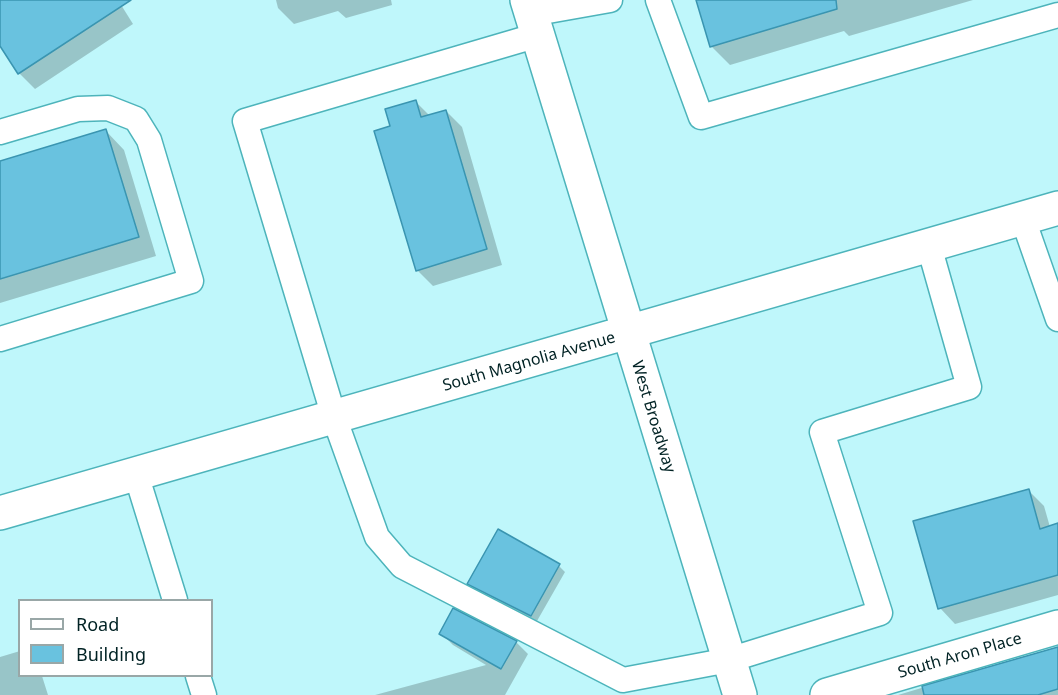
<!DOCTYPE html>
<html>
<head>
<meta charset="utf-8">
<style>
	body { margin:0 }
	#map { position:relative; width:1058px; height:695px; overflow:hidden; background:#bff7fb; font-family:"Noto Sans",sans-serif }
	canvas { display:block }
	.legend { position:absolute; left:18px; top:599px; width:195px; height:78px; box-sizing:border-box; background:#fff; border:2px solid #99a7a7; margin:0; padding:8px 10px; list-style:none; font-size:18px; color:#012224 }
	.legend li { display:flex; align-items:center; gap:12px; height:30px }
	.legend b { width:30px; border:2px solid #99a7a7 }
</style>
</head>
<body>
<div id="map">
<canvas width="1058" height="695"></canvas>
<ul class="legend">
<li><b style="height:8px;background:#fff"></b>Road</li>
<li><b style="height:16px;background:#69c2df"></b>Building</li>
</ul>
</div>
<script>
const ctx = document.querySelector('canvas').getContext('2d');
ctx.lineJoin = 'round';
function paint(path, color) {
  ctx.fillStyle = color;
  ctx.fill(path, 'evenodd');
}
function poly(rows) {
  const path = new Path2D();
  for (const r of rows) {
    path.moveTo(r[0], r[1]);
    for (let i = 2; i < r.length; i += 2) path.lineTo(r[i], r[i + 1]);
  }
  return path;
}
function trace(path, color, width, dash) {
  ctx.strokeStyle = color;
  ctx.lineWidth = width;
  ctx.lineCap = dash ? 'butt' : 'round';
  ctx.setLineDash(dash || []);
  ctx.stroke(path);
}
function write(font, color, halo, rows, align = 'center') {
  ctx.font = font + ' "Noto Sans",sans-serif';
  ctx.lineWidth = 5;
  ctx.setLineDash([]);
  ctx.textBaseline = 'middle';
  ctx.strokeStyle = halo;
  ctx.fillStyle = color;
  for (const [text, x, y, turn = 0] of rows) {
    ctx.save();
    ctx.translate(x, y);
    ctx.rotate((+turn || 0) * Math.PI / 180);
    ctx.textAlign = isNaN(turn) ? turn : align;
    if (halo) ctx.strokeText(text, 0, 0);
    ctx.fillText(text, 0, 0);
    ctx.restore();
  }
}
paint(poly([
	[0,0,118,0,133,24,35,89,19,73,0,43],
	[276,0,391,0,392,5,346,18,338,11,294,24,278,8],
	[698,0,973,0,849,36,844,31,730,65,711,46],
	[415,101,430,116,446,111,462,127,502,265,433,286,417,270,392,127],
	[106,131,124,150,156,256,0,303,0,163],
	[1028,490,1044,506,1050,527,1058,529,1058,595,955,624,940,608],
	[499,531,559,566,565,572,537,621,475,589,469,583],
	[441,633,516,642,528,654,505,695,375,695,486,665,453,645],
	[1058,647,1058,695,898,695],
	[20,651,20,676,42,676,48,695,0,695,0,657]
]), '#0003');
const building = poly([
	[0,0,131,0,18,74,0,46,0,0],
	[696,0,836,0,837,9,710,47,696,0],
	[416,100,421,117,446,110,487,249,416,271,374,131,390,126,385,109,416,100],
	[106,129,139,237,0,279,0,161,106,129],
	[1029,489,1040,529,1058,523,1058,575,938,609,913,521,1029,489],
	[498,529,560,564,531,616,467,584,498,529],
	[453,608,517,641,501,669,439,634,453,608],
	[1058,647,1058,689,1038,695,924,695,922,686,1058,647]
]);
paint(building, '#69c2df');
trace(building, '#3a95b1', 1.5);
const service = poly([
	[658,0,701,117,1058,15],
	[531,14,610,0],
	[538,35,245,121,334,417,377,537,402,566,623,680,729,660,880,613,822,432,969,387,929,246],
	[0,132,78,109,108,108,136,119,149,140,191,281,0,339],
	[1023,219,1058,319],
	[136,474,175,600],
	[198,676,204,695]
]);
const minor = poly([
	[827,695,1058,627]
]);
const secondary = poly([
	[527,0,740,695],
	[0,513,1058,208]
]);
trace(service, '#4db4bb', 27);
trace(minor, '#4db4bb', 36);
trace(secondary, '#4db4bb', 36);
trace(service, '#fff', 24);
trace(minor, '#fff', 33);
trace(secondary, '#fff', 33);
write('16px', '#012224', '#fff', [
	["South Magnolia Avenue",529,362,-16],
	["West Broadway",653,417,73],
	["South Aron Place",960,656,-16]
]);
</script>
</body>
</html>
